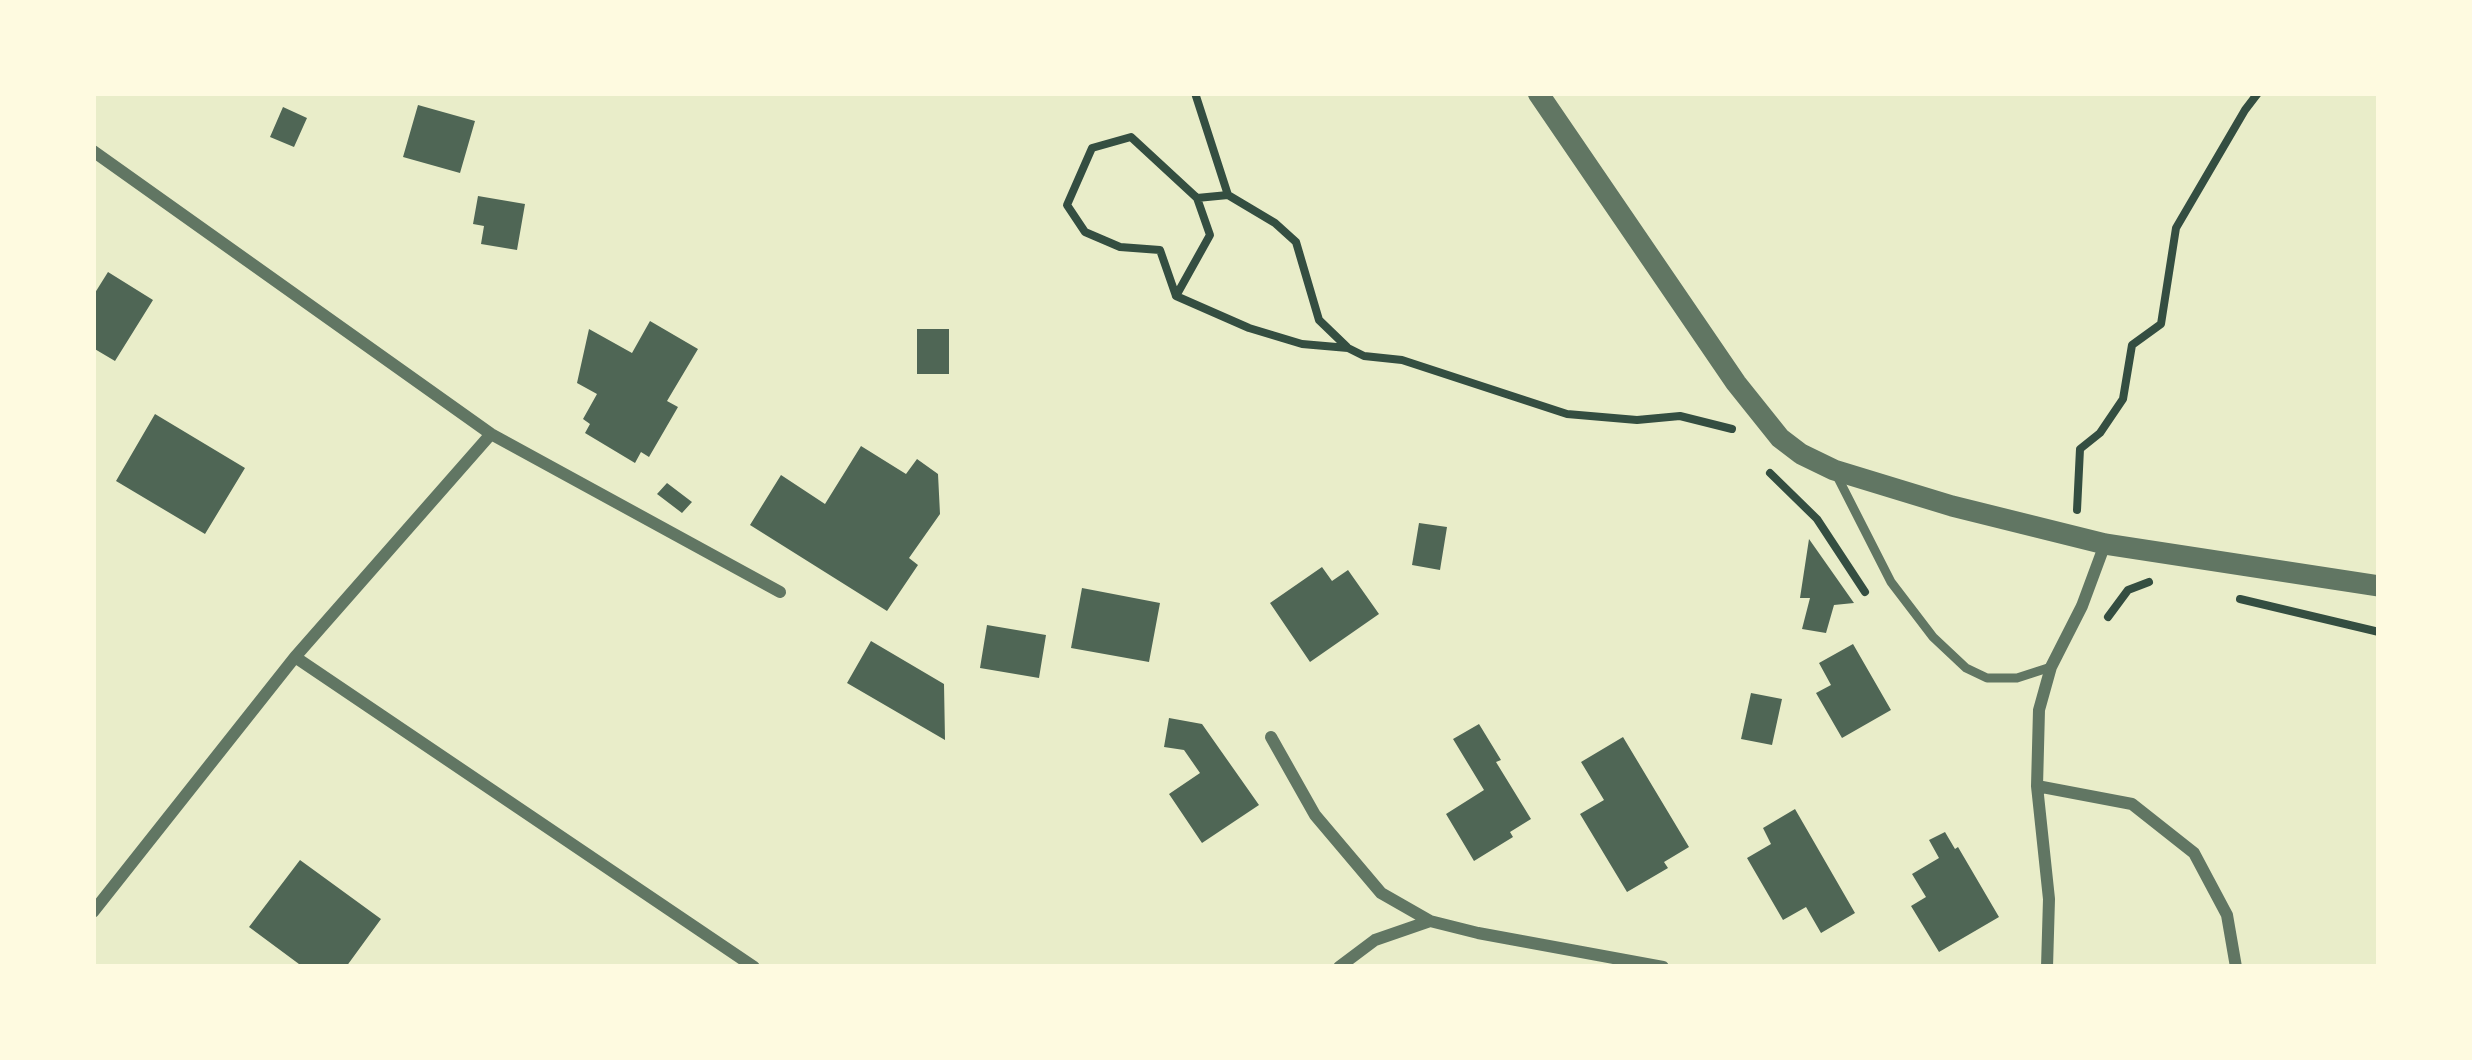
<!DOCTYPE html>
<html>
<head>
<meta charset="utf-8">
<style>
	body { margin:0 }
	#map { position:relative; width:2472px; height:1060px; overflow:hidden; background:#e9edc9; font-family:"Golos Text",sans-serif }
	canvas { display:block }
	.frame { position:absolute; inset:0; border:96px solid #fefae0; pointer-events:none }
</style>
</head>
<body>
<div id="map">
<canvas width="2472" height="1060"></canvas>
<div class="frame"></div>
</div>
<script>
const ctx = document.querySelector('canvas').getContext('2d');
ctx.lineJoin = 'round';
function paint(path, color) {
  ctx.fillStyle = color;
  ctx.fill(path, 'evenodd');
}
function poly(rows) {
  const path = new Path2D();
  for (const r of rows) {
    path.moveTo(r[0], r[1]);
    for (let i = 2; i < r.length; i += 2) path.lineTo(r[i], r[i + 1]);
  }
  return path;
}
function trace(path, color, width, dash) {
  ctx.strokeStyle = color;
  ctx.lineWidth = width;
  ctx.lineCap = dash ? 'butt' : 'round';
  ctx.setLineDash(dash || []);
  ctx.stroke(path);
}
paint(poly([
	[418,105,475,121,460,173,403,157],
	[283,107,307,118,294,147,270,137],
	[478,196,525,204,517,250,481,244,484,226,473,224],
	[108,272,153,300,115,361,93,348,93,296],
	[650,321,698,349,667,401,678,407,649,457,641,452,635,463,585,433,590,424,583,419,597,394,577,383,589,329,632,353],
	[917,329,949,329,949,374,917,374],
	[155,414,245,468,205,534,116,481],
	[861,446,906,474,917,459,938,474,940,514,909,558,918,565,887,611,750,525,781,475,825,504],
	[667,483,692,502,682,513,657,494],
	[1419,523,1447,527,1440,570,1412,565],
	[1809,539,1854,603,1834,605,1826,633,1802,629,1810,598,1800,598],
	[1322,567,1332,581,1348,570,1379,614,1310,662,1270,603],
	[1082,588,1160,603,1149,662,1071,648],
	[987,625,1046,635,1039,678,980,668],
	[871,641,944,684,945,740,847,683],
	[1853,644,1891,710,1842,738,1816,693,1831,685,1819,663],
	[1751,693,1782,699,1772,745,1741,739],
	[1169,718,1202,724,1259,805,1202,843,1169,794,1200,773,1184,750,1164,747],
	[1479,724,1501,760,1496,762,1531,819,1510,832,1513,837,1474,861,1446,814,1484,790,1453,739],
	[1623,737,1689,847,1664,862,1668,868,1627,892,1580,814,1604,800,1581,762],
	[1795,809,1855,913,1821,933,1806,907,1783,920,1747,858,1771,844,1763,828],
	[1945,832,1955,849,1958,847,1999,917,1939,952,1911,906,1926,897,1912,874,1939,858,1929,840],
	[300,860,381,919,346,967,303,967,249,927]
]), '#4f6655');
trace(poly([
	[1195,93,1228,195,1197,198,1131,137,1092,148,1067,205,1085,232,1120,247,1160,250,1176,296,1249,328,1302,344,1348,348,1364,356,1402,360,1567,414,1637,420,1680,416,1732,429],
	[1228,195,1275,223,1296,242,1319,320,1347,347],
	[1176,296,1210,235,1197,198],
	[1770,473,1817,519,1865,592],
	[2077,510,2080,449,2100,433,2123,399,2132,345,2161,324,2176,228,2245,110,2258,93],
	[2240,599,2379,632],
	[2108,617,2128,590,2149,582]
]), '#344e41', 8);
trace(poly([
	[1836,474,1891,582,1933,637,1966,668,1987,678,2017,678,2051,667]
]), '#617663', 9);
trace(poly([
	[93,151,491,434,780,592],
	[295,657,754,967],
	[1271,737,1315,815,1381,893,1430,921,1478,933,1663,967],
	[2037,786,2132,804,2194,853,2227,915,2236,967],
	[93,912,295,657,491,434],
	[1339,967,1375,940,1430,921],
	[2047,967,2049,899,2037,786,2039,710,2051,667,2082,606,2105,544]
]), '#617663', 12);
trace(poly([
	[1538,93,1736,383,1780,438,1801,454,1834,470,1952,506,2105,544,2379,586]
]), '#617663', 21);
</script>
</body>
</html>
